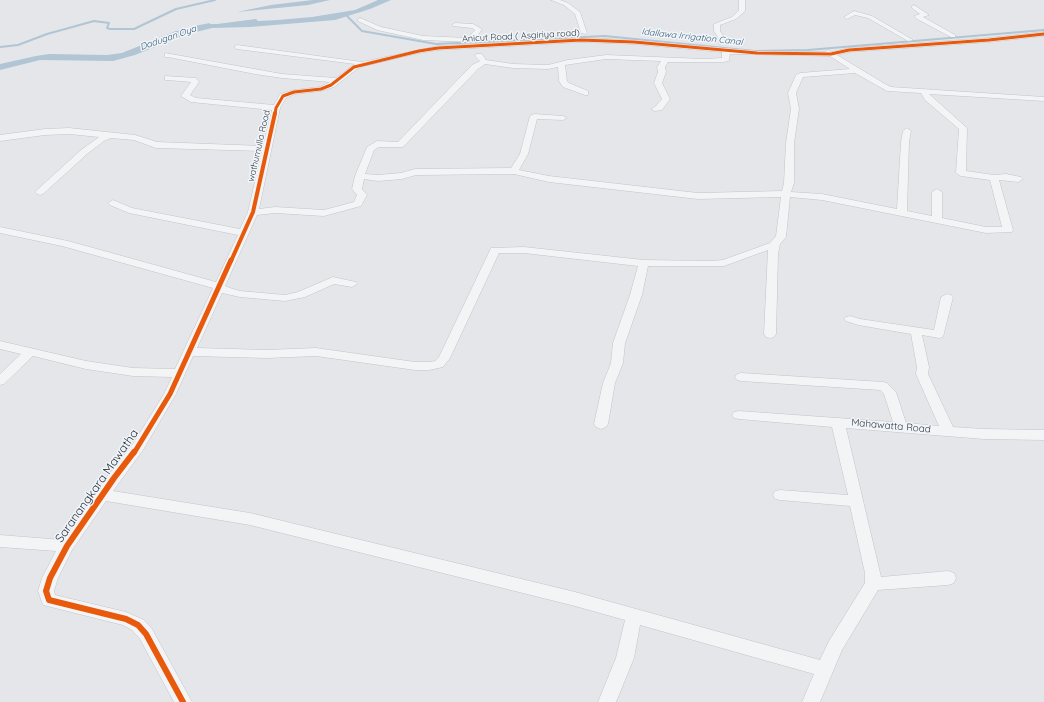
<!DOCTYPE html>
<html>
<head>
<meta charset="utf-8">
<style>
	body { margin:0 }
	canvas { display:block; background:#e4e6e9 }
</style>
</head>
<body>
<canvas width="1044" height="702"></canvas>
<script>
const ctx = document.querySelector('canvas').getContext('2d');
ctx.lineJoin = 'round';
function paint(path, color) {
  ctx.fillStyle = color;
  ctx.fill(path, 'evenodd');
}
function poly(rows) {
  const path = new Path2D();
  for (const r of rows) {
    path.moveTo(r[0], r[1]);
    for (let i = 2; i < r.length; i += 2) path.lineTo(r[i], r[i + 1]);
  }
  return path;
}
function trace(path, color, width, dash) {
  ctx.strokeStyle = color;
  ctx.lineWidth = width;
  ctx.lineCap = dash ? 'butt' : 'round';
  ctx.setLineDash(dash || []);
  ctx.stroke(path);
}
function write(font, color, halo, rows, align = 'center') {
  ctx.font = font + ' Quicksand,sans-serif';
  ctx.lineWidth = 3;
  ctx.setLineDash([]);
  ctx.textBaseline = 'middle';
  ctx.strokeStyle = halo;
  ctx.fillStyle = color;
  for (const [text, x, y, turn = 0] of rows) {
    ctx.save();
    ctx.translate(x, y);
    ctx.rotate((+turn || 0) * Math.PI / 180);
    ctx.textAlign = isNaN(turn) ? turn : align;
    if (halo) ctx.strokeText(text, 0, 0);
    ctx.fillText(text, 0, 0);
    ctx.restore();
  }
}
paint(poly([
	[313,0,330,0,308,5,237,12,271,5],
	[378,0,391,0,370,9,335,20,250,27,212,28,184,35,135,55,113,61,40,60,0,70,0,64,36,56,49,54,107,55,122,53,176,31,189,30,195,28,194,26,210,23,210,24,217,24,256,19,258,21,278,20,312,17,355,10]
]), '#b1c5d5');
trace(poly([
	[346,15,362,31,436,44,605,36,755,51,808,50,1044,30],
	[0,47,18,45,47,34,94,21,109,23,107,28,110,29,134,29,176,9,215,0]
]), '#b1c5d5', 2);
const minor = poly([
	[551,0,560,0,568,3,580,12,587,33,586,34,581,33,575,14,564,5,551,0],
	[739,0,745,0,745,11,736,19,720,25,720,31,724,37,724,43,719,44,718,37,714,31,714,24,732,17,739,10,739,0],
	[914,5,929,15,923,17,955,35,955,37,951,37,917,19,914,16,920,14,911,7,914,5],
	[854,11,872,16,913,40,908,41,868,18,855,15,847,19,844,17,854,11],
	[360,18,381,27,423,36,468,38,475,30,472,28,453,26,452,25,455,23,473,24,482,29,478,35,470,42,423,40,377,30,358,21,358,19,360,18],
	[1044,32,1044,36,989,42,849,52,837,55,885,84,891,87,1044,97,1044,101,929,94,967,128,966,171,994,175,1006,174,1021,177,1023,179,1018,182,999,180,1013,230,1012,232,986,233,822,200,790,197,786,237,780,244,778,254,776,334,774,337,770,338,766,337,764,334,768,250,724,266,648,266,642,295,625,343,623,363,615,383,608,424,606,427,601,429,596,427,594,424,603,383,611,363,613,343,630,295,638,266,524,253,499,253,450,358,443,367,429,370,415,370,316,356,267,358,193,356,176,394,143,450,113,491,250,513,575,592,820,660,829,641,865,583,865,573,850,506,780,500,775,499,773,495,775,491,780,490,848,495,832,427,739,419,734,418,732,415,734,412,739,411,893,422,884,394,880,390,741,381,737,380,735,377,737,374,741,373,883,382,887,383,896,392,906,423,939,426,916,374,917,367,911,334,858,325,846,321,844,319,846,317,850,316,860,319,934,330,941,297,947,294,951,295,953,297,943,337,939,338,922,335,929,367,928,374,953,427,984,429,1044,430,1044,440,984,439,846,428,881,577,948,571,954,573,956,578,954,583,948,585,878,590,842,650,820,702,802,702,814,674,640,625,634,658,616,702,598,702,616,658,625,620,575,606,250,525,106,501,72,550,58,578,54,591,55,595,126,612,144,620,152,629,192,702,174,702,140,639,132,630,123,625,43,605,38,591,42,578,56,551,0,547,0,535,63,540,109,474,133,444,164,394,172,377,133,376,86,369,33,356,4,384,0,385,0,374,21,354,0,349,0,341,86,361,133,368,175,369,213,288,62,246,0,233,0,227,68,241,216,282,238,235,129,213,110,205,108,203,113,200,132,208,240,229,248,212,262,151,156,148,134,140,111,138,104,141,87,154,43,194,40,195,37,194,35,192,37,190,81,150,99,137,69,134,45,135,0,141,0,135,45,129,69,128,135,135,157,142,263,146,272,110,191,102,181,96,191,82,168,80,165,80,165,76,196,78,199,82,190,95,196,98,274,105,280,94,294,90,320,87,330,82,282,78,255,74,168,57,165,57,165,53,282,74,336,78,355,64,237,49,234,47,237,45,362,62,438,46,581,38,634,40,757,51,825,52,828,50,832,52,849,48,989,38,1044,32],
	[581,42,634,44,722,52,722,58,704,59,606,55,568,60,548,65,513,64,486,60,482,54,476,54,475,56,480,61,472,65,398,142,377,141,367,147,355,176,352,189,357,195,354,202,324,210,275,207,259,209,280,108,286,98,295,94,321,91,334,87,357,69,364,66,419,53,438,50,581,42],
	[730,54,830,56,850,69,800,73,796,75,788,93,791,109,786,143,784,183,782,191,698,193,549,176,519,170,528,154,537,119,563,120,567,118,563,116,534,114,530,116,520,154,511,168,415,169,401,173,378,175,365,174,374,150,379,147,403,147,478,69,485,64,513,68,548,69,558,67,559,81,563,87,585,95,588,95,588,91,569,83,567,81,565,65,606,59,661,61,657,67,658,72,654,83,662,99,656,106,651,109,655,111,662,110,670,99,662,83,666,72,665,67,668,62,723,62,729,61,730,54],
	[855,73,887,91,921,93,925,100,959,129,956,173,961,176,990,180,1002,227,986,227,942,218,942,192,937,189,932,192,932,216,907,211,909,142,911,131,907,128,903,131,901,142,897,209,822,194,791,192,794,183,794,143,799,109,796,93,803,77,855,73],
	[514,174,549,182,698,199,781,197,776,236,770,243,723,260,712,261,644,260,524,247,491,248,439,357,435,361,429,362,415,362,316,348,267,350,197,348,222,293,240,297,285,301,305,297,334,284,352,287,357,284,356,282,333,277,298,292,285,295,240,291,230,288,225,286,257,215,275,213,324,216,361,206,367,195,362,189,364,179,378,181,402,179,416,175,514,174]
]);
trace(minor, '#c2c4c7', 1);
paint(minor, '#f3f4f6');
trace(poly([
	[275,114,276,108,283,96,294,92,321,89,331,85,354,67,419,51,438,48,581,40,634,42,757,53,831,54,849,50,989,40,1044,34]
]), '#e8590c', 3);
trace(poly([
	[231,261,253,212,275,113]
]), '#e8590c', 4);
trace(poly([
	[134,453,170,394,231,260]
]), '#e8590c', 5);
trace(poly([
	[134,452,114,478,67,546,50,578,46,591,49,600,126,619,138,625,146,634,183,702]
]), '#e8590c', 6);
write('9px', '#293543', '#f1f5f8', [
	["Anicut Road ( Asgiriya road)",521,36,-3],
	["wathumulla Road",259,146,-77]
]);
write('italic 9px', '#315779', '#f1f5f8', [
	["Idallawa Irrigation Canal",692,37,6],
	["Dadugan Oya",168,38,-19]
]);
write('10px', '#293543', '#f1f5f8', [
	["Mahawatta Road",891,426,5]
]);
write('12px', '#293543', '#f1f5f8', [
	["Saranangkara Mawatha",97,486,-55]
]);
</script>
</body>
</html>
